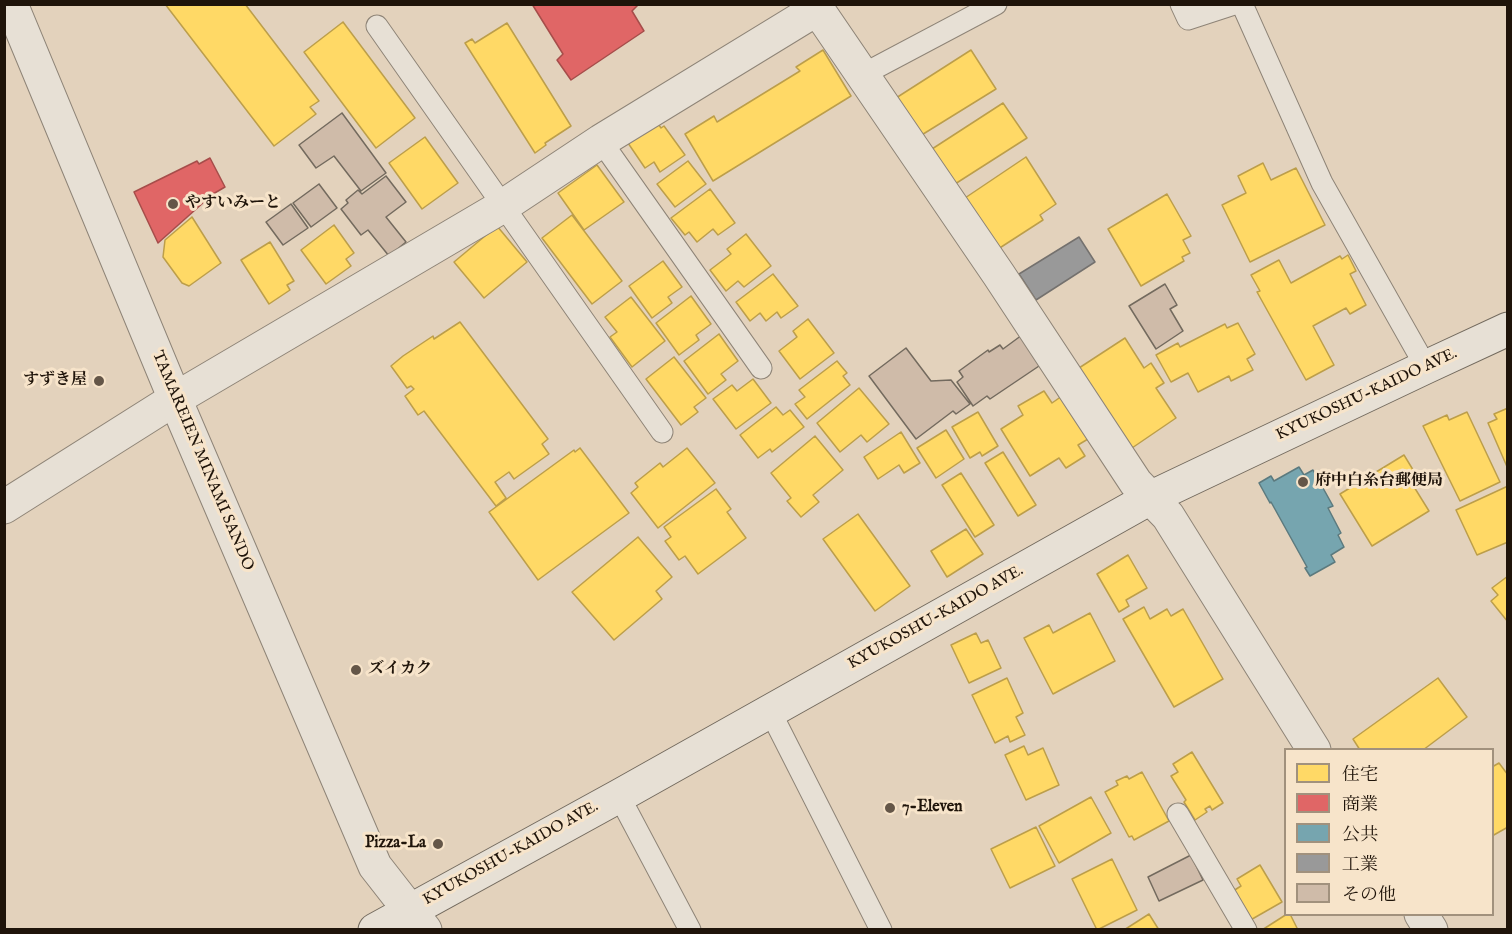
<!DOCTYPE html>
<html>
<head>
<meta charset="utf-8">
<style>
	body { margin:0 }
	#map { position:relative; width:1512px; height:934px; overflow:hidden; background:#e3d2bc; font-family:"IM FELL English","Noto Serif JP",serif }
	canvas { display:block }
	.frame { position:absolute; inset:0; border:6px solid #1f140a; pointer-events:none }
	.legend { position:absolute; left:1284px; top:748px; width:210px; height:168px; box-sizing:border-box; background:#f7e4ca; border:2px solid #a1917d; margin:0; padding:8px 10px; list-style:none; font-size:18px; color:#1f140a }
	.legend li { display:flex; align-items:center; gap:12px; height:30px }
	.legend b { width:30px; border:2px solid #a1917d }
</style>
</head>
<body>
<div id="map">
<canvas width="1512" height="934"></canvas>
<div class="frame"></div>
<ul class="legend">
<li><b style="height:16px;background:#ffd966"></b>住宅</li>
<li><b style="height:16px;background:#e06666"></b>商業</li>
<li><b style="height:16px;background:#76a5af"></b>公共</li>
<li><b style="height:16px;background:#999"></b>工業</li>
<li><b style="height:16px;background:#cfbba9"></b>その他</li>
</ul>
</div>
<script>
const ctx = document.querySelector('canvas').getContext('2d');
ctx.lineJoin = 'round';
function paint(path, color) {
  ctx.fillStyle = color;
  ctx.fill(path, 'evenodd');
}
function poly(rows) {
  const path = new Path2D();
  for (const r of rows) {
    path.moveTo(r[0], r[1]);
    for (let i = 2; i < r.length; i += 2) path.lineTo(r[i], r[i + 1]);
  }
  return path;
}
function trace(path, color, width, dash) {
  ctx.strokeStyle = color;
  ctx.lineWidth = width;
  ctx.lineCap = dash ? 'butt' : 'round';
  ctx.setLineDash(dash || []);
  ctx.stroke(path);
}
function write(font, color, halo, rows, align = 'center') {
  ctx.font = font + ' "IM FELL English","Noto Serif JP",serif';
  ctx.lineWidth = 6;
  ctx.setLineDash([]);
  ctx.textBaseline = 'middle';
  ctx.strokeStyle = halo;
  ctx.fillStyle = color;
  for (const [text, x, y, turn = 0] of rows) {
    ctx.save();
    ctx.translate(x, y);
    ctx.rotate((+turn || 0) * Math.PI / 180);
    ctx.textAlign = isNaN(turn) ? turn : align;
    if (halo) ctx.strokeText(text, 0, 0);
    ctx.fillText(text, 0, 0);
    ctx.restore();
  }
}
const homes = poly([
	[165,4,245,4,319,101,310,107,316,114,274,146,165,4],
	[343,22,415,118,376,148,304,52,343,22],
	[507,23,571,126,545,143,546,145,535,153,465,43,472,39,475,43,507,23],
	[823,50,851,96,713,181,685,134,714,116,717,122,800,71,796,67,823,50],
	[971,50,996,89,920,136,896,98,971,50],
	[1003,103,1027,138,955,184,932,149,1003,103],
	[657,122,661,128,664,126,685,155,660,172,654,162,645,168,628,143,657,122],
	[425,137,458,183,422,209,389,163,425,137],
	[1026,157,1056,204,1040,215,1043,220,995,251,962,200,1026,157],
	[688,161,706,184,675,207,657,184,688,161],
	[1263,163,1271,180,1296,168,1325,225,1250,262,1222,205,1246,193,1238,176,1263,163],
	[597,165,624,202,584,230,558,193,597,165],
	[710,189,735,223,718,235,713,229,697,242,689,232,685,235,671,218,710,189],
	[1167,194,1191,236,1183,240,1190,253,1182,257,1184,261,1141,286,1108,229,1167,194],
	[572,215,622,281,592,304,542,238,572,215],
	[192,217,221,263,189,286,182,283,163,257,165,240,192,217],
	[334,225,354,253,346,259,351,266,326,284,301,250,334,225],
	[497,226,527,262,484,298,454,262,497,226],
	[746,234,771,266,744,287,738,281,726,291,710,270,731,254,727,249,746,234],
	[270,242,294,281,287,285,290,290,269,304,241,260,270,242],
	[1348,255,1356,271,1350,274,1366,305,1350,314,1346,308,1313,326,1334,365,1306,380,1257,292,1260,291,1251,275,1279,260,1291,283,1340,256,1342,259,1348,255],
	[663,261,682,287,668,297,672,303,652,318,629,286,663,261],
	[773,274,798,306,781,318,777,312,766,321,760,313,750,321,736,302,773,274],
	[691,296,711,324,696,335,699,340,679,355,656,323,691,296],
	[631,297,665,341,632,367,610,337,617,332,605,317,631,297],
	[808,319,834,353,800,379,779,351,797,337,793,331,808,319],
	[460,322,548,439,542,444,549,454,514,479,509,472,495,482,506,498,496,506,424,411,418,415,405,396,414,389,411,386,407,388,391,366,403,356,433,336,434,339,460,322],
	[1238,323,1255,354,1247,359,1253,370,1231,381,1229,376,1198,392,1188,373,1171,382,1156,355,1178,343,1180,347,1225,324,1227,328,1238,323],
	[719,334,738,361,721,374,726,380,708,394,684,361,719,334],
	[1125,338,1144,368,1151,363,1164,383,1156,388,1176,418,1132,448,1079,368,1125,338],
	[674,357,706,398,694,407,698,412,681,425,646,379,674,357],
	[837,361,847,373,843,376,850,385,807,419,795,404,805,397,799,390,837,361],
	[753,379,771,403,736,429,713,399,732,385,737,391,753,379],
	[859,388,889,424,867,442,861,435,840,452,817,423,859,388],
	[1044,391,1052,403,1062,396,1088,439,1078,445,1085,456,1066,468,1059,458,1030,476,1001,429,1023,415,1018,406,1044,391],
	[776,407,783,415,790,410,804,427,772,452,770,449,758,458,740,435,776,407],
	[1508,408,1508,469,1488,423,1497,419,1494,414,1508,408],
	[978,412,998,446,982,456,980,452,970,458,952,427,978,412],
	[1467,412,1500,482,1460,501,1423,426,1447,415,1449,420,1467,412],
	[946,430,964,459,936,478,917,448,946,430],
	[901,432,920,463,904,473,899,465,878,479,864,457,901,432],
	[815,436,843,470,813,495,819,502,801,517,787,501,791,498,771,473,815,436],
	[580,448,629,513,538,580,489,512,574,450,575,452,580,448],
	[687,448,715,483,658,528,631,493,638,487,635,483,660,463,663,467,687,448],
	[1003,452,1036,505,1018,516,985,463,1003,452],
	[1404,455,1418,478,1411,482,1429,511,1372,546,1340,494,1404,455],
	[961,473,994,525,975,537,942,485,961,473],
	[1508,486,1508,542,1477,555,1456,510,1508,486],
	[716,489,731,509,727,512,746,538,698,574,685,556,679,560,665,541,671,537,664,527,716,489],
	[858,514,910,586,875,611,823,539,858,514],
	[966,529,983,554,947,577,931,551,966,529],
	[638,537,672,577,656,591,662,599,614,640,572,592,638,537],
	[1128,555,1147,588,1126,600,1129,606,1119,612,1097,574,1128,555],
	[1508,576,1508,622,1491,601,1498,595,1492,588,1508,576],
	[1144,607,1150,619,1167,609,1171,616,1183,609,1223,679,1174,707,1123,619,1144,607],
	[1090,613,1115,661,1053,694,1024,638,1049,625,1053,633,1090,613],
	[976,633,981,643,988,640,1001,668,969,683,951,645,976,633],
	[1007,678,1023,713,1016,717,1025,735,1010,742,1008,736,995,743,972,695,1007,678],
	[1438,678,1467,717,1423,750,1360,750,1353,739,1438,678],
	[1024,746,1028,755,1043,748,1059,785,1026,800,1005,755,1024,746],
	[1192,752,1223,803,1212,810,1210,806,1205,809,1207,812,1195,820,1184,802,1186,800,1171,776,1178,772,1173,764,1192,752],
	[1499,763,1508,775,1508,827,1492,836,1492,767,1499,763],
	[1142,772,1169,821,1134,840,1132,836,1129,837,1105,792,1118,785,1116,781,1127,776,1129,779,1142,772],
	[1091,797,1111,833,1059,863,1039,826,1091,797],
	[1036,827,1055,866,1010,888,991,849,1036,827],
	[1112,859,1137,910,1097,930,1072,879,1112,859],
	[1260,865,1282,902,1247,922,1230,893,1241,886,1237,879,1260,865],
	[1149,914,1159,930,1124,930,1149,914],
	[1287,914,1290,914,1298,930,1262,930,1287,914]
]);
paint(homes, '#ffd966');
trace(homes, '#bc9e4a', 1.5);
const shops = poly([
	[532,4,639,4,632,11,644,31,571,80,557,60,563,54,532,4],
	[210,158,225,187,213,194,158,243,134,192,197,161,199,164,210,158]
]);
paint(shops, '#e06666');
trace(shops, '#a64d4a', 1.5);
const public = poly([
	[1299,467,1304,475,1313,470,1333,506,1328,508,1341,533,1338,535,1344,547,1331,555,1335,562,1310,576,1305,568,1307,567,1271,502,1270,503,1259,483,1271,476,1274,481,1299,467]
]);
paint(public, '#76a5af');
trace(public, '#5c7a7e', 1.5);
const industry = poly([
	[1079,237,1095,262,1036,300,1019,274,1079,237]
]);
paint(industry, '#999');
trace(industry, '#74716e', 1.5);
const building = poly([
	[342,113,386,173,361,191,334,156,316,168,299,145,342,113],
	[386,176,406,202,386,217,406,242,389,256,368,230,361,235,341,209,348,203,346,200,358,190,362,194,386,176],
	[319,184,337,208,311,227,293,203,319,184],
	[291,204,308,228,283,245,266,222,291,204],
	[1165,284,1177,305,1170,309,1183,331,1156,349,1129,306,1165,284],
	[1022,335,1042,364,990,399,987,396,973,406,957,382,963,377,959,371,988,350,989,352,1000,345,1003,349,1022,335],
	[906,348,931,381,951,380,970,404,956,414,953,411,916,439,869,376,906,348],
	[1191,855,1203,880,1159,901,1148,877,1191,855]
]);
paint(building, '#cfbba9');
trace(building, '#736a5e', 1.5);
const service = poly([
	[1181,4,1188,19,1234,4],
	[1242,4,1322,183,1426,367],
	[377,26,662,432],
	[862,75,996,4],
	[601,141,761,368],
	[770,711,881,930],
	[619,796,690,930],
	[1178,814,1246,930]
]);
const minor = poly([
	[814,4,999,275,1136,483,1168,516,1314,750],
	[4,507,175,399,503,206,601,141,817,9],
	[1421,914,1431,930]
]);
const tertiary = poly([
	[11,4,175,399,375,866,425,930]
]);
const secondary = poly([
	[375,930,619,796,1150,498,1426,367,1508,329]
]);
trace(service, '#8e8477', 23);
trace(minor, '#8e8477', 35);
trace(tertiary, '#8e8477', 35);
trace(secondary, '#736a5e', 35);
trace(service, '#e7e0d5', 21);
trace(minor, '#e7e0d5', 33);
trace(tertiary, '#e7e0d5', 33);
trace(secondary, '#e7e0d5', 33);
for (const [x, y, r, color] of [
	[173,204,6,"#645648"],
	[99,381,6,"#645648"],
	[1303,482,6,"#645648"],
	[356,670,6,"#645648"],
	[890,808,6,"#645648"],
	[438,844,6,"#645648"]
]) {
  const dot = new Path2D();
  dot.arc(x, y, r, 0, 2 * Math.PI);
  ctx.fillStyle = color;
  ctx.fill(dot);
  trace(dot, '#f7e4ca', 2);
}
write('bold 16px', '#1f140a', '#f7e4ca', [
	["やすいみーと",185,204],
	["すずき屋",87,381,"right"],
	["府中白糸台郵便局",1315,482],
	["ズイカク",368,670],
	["7-Eleven",902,808],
	["Pizza-La",426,844,"right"]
], 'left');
write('16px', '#1f140a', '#f7e4ca', [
	["KYUKOSHU-KAIDO AVE.",1367,395,-25],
	["TAMAREIEN MINAMI SANDO",202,461,67],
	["KYUKOSHU-KAIDO AVE.",936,618,-29],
	["KYUKOSHU-KAIDO AVE.",511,854,-29]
]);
</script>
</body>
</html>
